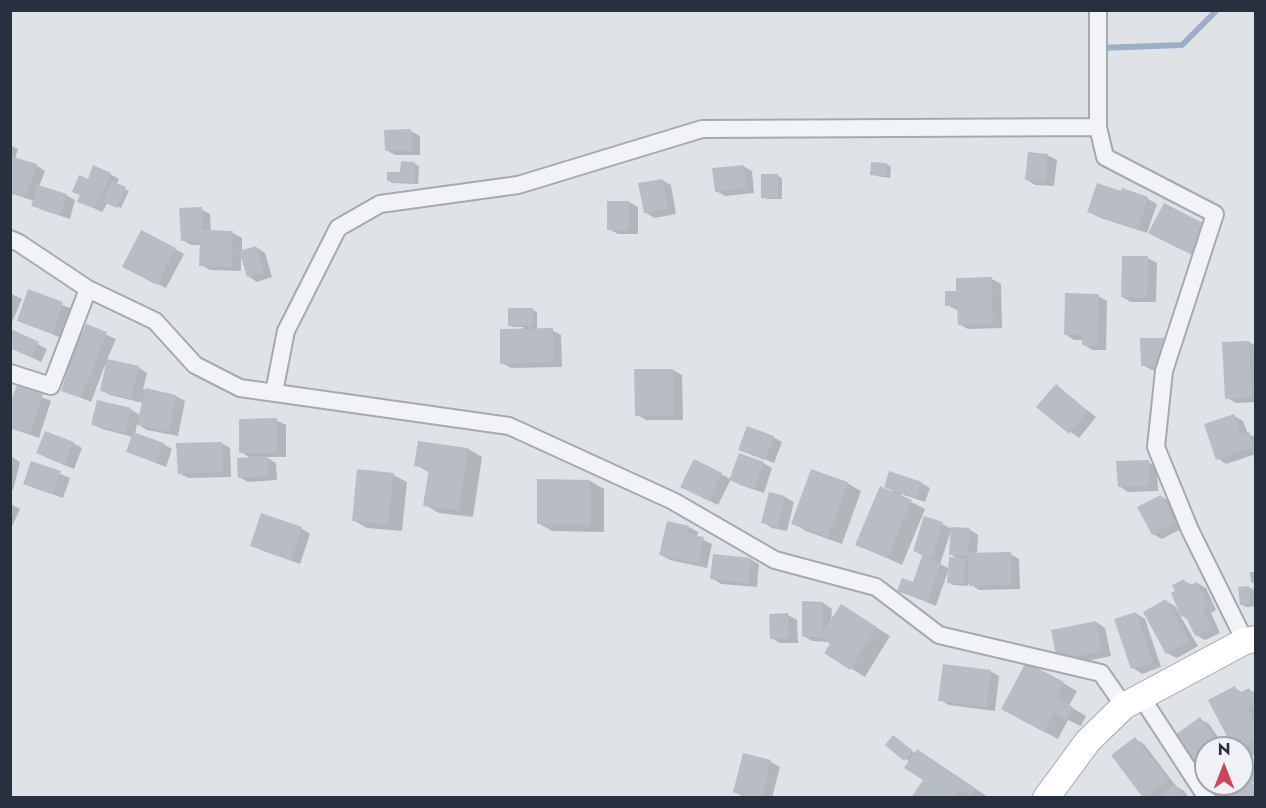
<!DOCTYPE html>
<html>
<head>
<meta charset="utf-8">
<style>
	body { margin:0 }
	#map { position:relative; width:1266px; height:808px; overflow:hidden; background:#dfe3e8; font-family:Jost,sans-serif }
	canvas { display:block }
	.frame { position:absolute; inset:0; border:12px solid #28303f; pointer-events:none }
	.north { position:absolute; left:1194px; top:736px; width:60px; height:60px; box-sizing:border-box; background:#eff1f6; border:2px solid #9fa4ad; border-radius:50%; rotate:0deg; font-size:16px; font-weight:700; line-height:24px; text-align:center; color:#28303f }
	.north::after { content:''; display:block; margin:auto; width:21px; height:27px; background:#cb4658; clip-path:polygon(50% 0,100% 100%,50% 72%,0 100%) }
</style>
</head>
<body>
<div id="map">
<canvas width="1266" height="808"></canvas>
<div class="frame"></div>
<div class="north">N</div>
</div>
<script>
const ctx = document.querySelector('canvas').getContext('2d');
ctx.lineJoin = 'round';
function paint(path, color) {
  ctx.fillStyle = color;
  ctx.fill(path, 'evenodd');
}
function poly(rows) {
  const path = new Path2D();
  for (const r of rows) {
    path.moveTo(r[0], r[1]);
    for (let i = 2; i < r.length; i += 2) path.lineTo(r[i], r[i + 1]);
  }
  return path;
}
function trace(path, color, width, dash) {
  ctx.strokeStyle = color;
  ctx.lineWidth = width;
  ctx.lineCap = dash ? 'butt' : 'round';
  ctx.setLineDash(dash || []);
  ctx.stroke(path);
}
paint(poly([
	[411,131,420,136,420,155,395,155,386,150],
	[10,145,18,149,15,159,36,165,45,171,39,187,66,195,75,200,70,219,42,210,33,205,34,201,10,193],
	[1047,155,1057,160,1054,186,1035,185,1026,179],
	[415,164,419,166,418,184,392,183,388,180,401,174],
	[887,164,891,167,890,178,876,176,872,174],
	[743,166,752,171,754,193,725,196,716,191],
	[110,174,119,179,116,185,129,191,121,208,108,202,102,212,79,201,88,180],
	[778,176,782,178,782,199,767,199,763,197],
	[662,180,671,185,676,214,654,218,645,212],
	[1123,190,1148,199,1157,204,1147,233,1098,217,1089,212,1122,193],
	[629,202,638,207,638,234,618,234,609,229],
	[201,209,210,214,211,232,233,233,242,238,242,252,256,247,265,253,272,277,257,282,248,276,241,256,241,271,210,270,201,265,201,245,191,245,182,240],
	[1205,225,1199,258,1159,238],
	[175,249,184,254,166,288,133,272],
	[1148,258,1157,263,1156,302,1131,302,1122,297],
	[992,279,1001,284,1002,328,968,329,959,324,959,311,947,305,958,293],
	[29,291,72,309,61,338,19,320],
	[10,293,22,299,10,327],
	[1098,296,1107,301,1106,350,1092,350,1083,344,1083,340,1074,340,1065,334],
	[533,310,537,312,537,330,552,330,561,335,562,367,511,368,502,363,523,330,523,327,513,327,509,325],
	[87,326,116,339,107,360,138,367,147,373,143,390,176,396,185,401,178,436,147,430,137,424,135,434,163,444,172,449,166,467,128,452,133,437,102,429,93,424,130,409,140,415,143,403,110,395,101,390,107,366,105,365,91,402,63,390],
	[12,331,47,349,41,362,10,347],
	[1163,340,1172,345,1173,370,1152,370,1142,365],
	[1249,342,1256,346,1256,402,1236,403,1227,398],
	[673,370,682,375,683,420,646,420,637,415],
	[1056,386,1096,417,1079,438,1038,407],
	[17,387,51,401,39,438,10,428,10,405],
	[1234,416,1243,421,1248,434,1256,437,1256,454,1226,464,1217,458],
	[276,420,286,425,286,457,266,457,276,463,277,480,248,482,239,477,252,459,241,452],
	[773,437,782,442,774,463,740,449],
	[73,443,82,448,74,469,47,458],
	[221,443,230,448,231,477,188,478,179,473],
	[468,449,482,457,473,517,439,513,425,505,430,473,416,465],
	[10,456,20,462,13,490,10,489],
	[694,461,731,479,763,463,772,468,764,493,740,485,731,479,718,505,691,492],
	[32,462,70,478,63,498,34,488,25,483],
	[1148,462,1157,467,1158,491,1128,492,1119,486],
	[393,475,407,482,402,531,367,528,353,520],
	[539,481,590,481,604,489,604,532,552,531,538,523],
	[847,483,861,491,842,544,806,531,793,523],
	[921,483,930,488,925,502,901,494,900,496,925,509,902,565,857,544,893,491,885,487],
	[1161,496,1170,502,1183,528,1162,539,1153,534],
	[785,497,794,502,787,531,772,528,763,522],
	[10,504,20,509,10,531],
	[942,524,950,528,969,529,978,535,977,554,1010,554,1019,559,1020,589,979,590,968,583,968,586,953,585,949,582,948,571,936,606,899,591,914,583,923,556,915,551],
	[951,531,950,554,960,560,950,569,940,564],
	[689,527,698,532,697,537,712,544,707,568,670,560,661,555],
	[301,528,310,534,300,564,261,550,252,545],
	[750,559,759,564,757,587,721,584,712,578],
	[1250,572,1256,572,1256,584,1251,582],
	[1184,581,1192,585,1197,583,1206,588,1216,610,1211,613,1220,633,1205,640,1196,635,1189,620,1179,614,1198,646,1177,658,1167,653,1166,601,1175,606,1179,613,1181,612],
	[1249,587,1254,590,1253,587,1256,587,1256,606,1246,607,1241,604],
	[823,603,832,609,831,622,855,614,890,636,865,677,826,653,832,644,829,642,812,641,803,636],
	[1136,613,1145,619,1161,667,1142,674,1133,668],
	[788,615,797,620,798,643,780,643,771,638],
	[1096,622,1105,628,1111,656,1067,665,1058,660],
	[990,671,999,676,995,711,949,705,940,700],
	[1063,683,1077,691,1069,706,1086,716,1081,726,1068,720,1058,739,1016,717],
	[1235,688,1243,693,1249,690,1256,693,1256,754,1250,757,1242,753,1242,748,1235,748],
	[1200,719,1209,724,1225,748,1206,748,1206,775,1203,773],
	[897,739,915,754,931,759,988,797,917,798,914,796,925,780,910,762,887,744],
	[1135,739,1144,744,1176,786,1184,791,1189,798,1145,798],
	[744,755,771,762,780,767,772,798,746,798,734,792]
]), '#0003');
trace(poly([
	[1099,48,1182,45,1217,10]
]), '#9bb0c8', 6);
paint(poly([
	[411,129,412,150,385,151,384,130],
	[1028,152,1048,154,1045,182,1025,180],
	[10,156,37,164,26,197,10,192],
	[401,161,415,162,414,183,387,181,387,172,400,172],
	[871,162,887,163,886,176,870,175],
	[93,165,111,173,98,203,96,202,93,208,77,202,80,195,72,192,79,175,88,179],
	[744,165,746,188,715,192,712,168],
	[761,174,778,174,778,198,761,198],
	[662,179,668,209,644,213,638,183],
	[112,181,126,187,117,208,103,202],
	[1097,183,1121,191,1122,188,1148,197,1138,229,1087,212],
	[38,185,67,194,60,215,31,206],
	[607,201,629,201,629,230,607,230],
	[1164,203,1205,224,1190,254,1148,233],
	[202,207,202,230,233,231,232,267,199,266,200,240,181,241,179,208],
	[141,230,176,248,157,285,122,267],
	[256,246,264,272,247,277,239,251],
	[1122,256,1148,256,1147,298,1121,297],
	[992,277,993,324,958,325,957,306,945,306,945,291,956,291,956,278],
	[28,289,63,302,52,334,17,321],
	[1065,293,1099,294,1097,346,1082,345,1082,335,1064,335],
	[508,308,533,308,533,326,508,326],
	[86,324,107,332,81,398,61,391,67,372,64,371,78,332,82,334],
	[553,328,553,362,500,364,500,329],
	[11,329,39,342,32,358,10,348],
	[1140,338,1164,338,1164,366,1141,366],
	[1249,341,1252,397,1225,399,1222,342],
	[107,359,139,366,131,398,100,391],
	[634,369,673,369,674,415,635,416],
	[1056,384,1088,411,1069,434,1036,407],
	[17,385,43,394,30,434,10,427,10,404],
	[145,388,176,395,169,432,137,425],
	[97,400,131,408,125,433,91,425],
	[1234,414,1241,435,1249,432,1254,447,1216,460,1204,424],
	[277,418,277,453,239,453,239,419],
	[747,426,774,436,765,460,738,450],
	[45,431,74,442,64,465,36,453],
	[133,432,164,443,156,463,126,452],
	[418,441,468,448,459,510,423,506,429,468,414,466],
	[222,442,223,472,178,474,176,443],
	[739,453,764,462,754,489,729,480],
	[267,456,269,476,238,478,237,458],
	[694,459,722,473,709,501,680,487],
	[1149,460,1149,486,1118,487,1116,461],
	[31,461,61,471,53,494,23,484],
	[357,469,394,473,388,524,352,521],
	[811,469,848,482,828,537,791,524],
	[889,471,922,482,916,498,884,487],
	[537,479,590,480,590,525,537,524],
	[880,486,912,500,887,558,855,545],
	[769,492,785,496,778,527,761,523],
	[1161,495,1175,523,1152,535,1137,507],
	[261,513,302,527,291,560,250,546],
	[924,516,943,522,932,557,913,551],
	[667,521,689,526,688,534,704,537,698,564,659,555],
	[951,527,970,528,968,553,1011,552,1011,585,969,586,968,556,949,555],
	[713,554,751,558,749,583,710,579],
	[922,556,941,563,927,602,897,591,902,578,913,582],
	[949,557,965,558,964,584,947,583],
	[1184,579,1187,586,1197,582,1208,605,1203,608,1212,628,1195,636,1185,615,1181,617,1171,593,1175,591,1172,585],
	[1249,586,1251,604,1240,605,1238,587],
	[1166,599,1189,641,1166,654,1143,612],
	[802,601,823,602,822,633,841,604,877,627,850,670,824,653,830,644,820,637,802,637],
	[1136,612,1153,662,1131,669,1114,619],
	[788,613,789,638,770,639,769,614],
	[1096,621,1102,651,1057,661,1051,630],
	[1026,662,1064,682,1056,697,1073,707,1066,719,1054,713,1044,732,1001,709],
	[943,664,991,670,986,707,938,701],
	[1235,686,1239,693,1249,688,1256,700,1256,704,1247,708,1256,725,1256,739,1239,748,1233,748,1208,700],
	[1200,717,1221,748,1206,748,1206,772,1202,774,1175,735],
	[893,735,913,751,904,761,885,745],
	[1135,737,1168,780,1145,798,1143,798,1111,755],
	[917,749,975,788,970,796,959,790,954,798,912,796,923,780,904,768],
	[743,753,771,760,762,798,752,798,733,792],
	[1256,766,1256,786,1249,778,1256,788,1256,798,1214,798,1212,795,1232,784,1242,784,1242,778,1248,775,1246,771],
	[1175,784,1186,798,1157,798]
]), '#b7bcc5');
const street = poly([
	[1098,10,1098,127,1105,157,1215,214,1164,371,1156,447,1190,530,1245,641],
	[10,239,19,243,88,289,155,321,195,365,240,388,509,426,673,501,775,560,876,587,939,635,1101,673,1124,706],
	[10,373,51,386,88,289],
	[274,392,286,331,338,228,380,204,518,185,702,129,1098,127],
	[1140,695,1207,798]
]);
const primary = poly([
	[1046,798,1088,741,1124,706,1245,641,1256,639]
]);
trace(street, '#a4aab2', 20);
trace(primary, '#9fa7b4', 28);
trace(street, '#f2f3f7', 16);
trace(primary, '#fff', 26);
</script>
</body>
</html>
